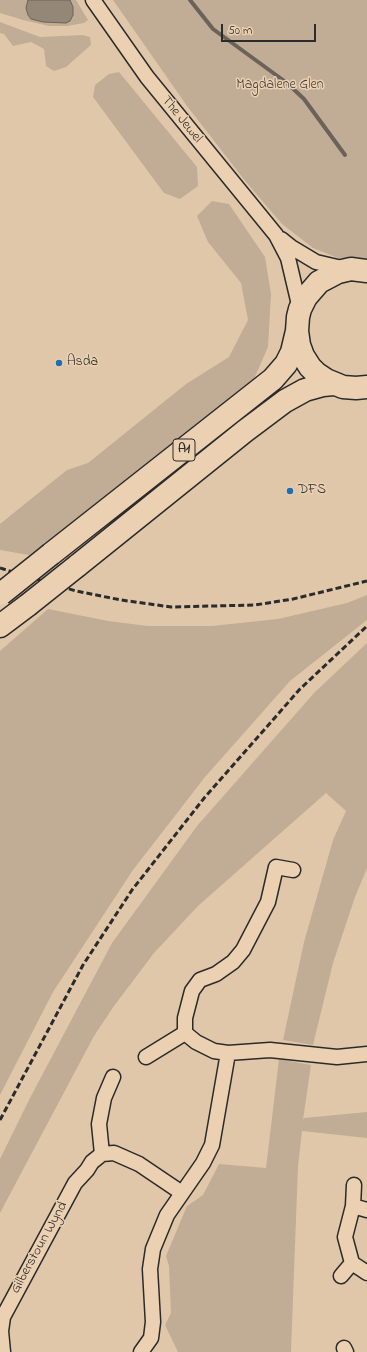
<!DOCTYPE html>
<html>
<head>
<meta charset="utf-8">
<style>
	body { margin:0 }
	#map { position:relative; width:367px; height:1352px; overflow:hidden; background:#e0c7aa; font-family:"Indie Flower",sans-serif }
	canvas { display:block }
	.scale { position:absolute; left:221px; top:24px; width:95px; height:18px; box-sizing:border-box; border:2px solid #2b2b2b; border-top:0; padding-left:5px; font-size:12px; line-height:14px; white-space:nowrap; color:#2b2b2b; -webkit-text-stroke:3px #ebd1b2; paint-order:stroke }
</style>
</head>
<body>
<div id="map">
<canvas width="367" height="1352"></canvas>
<div class="scale">50 m</div>
</div>
<script>
const ctx = document.querySelector('canvas').getContext('2d');
ctx.lineJoin = 'round';
function paint(path, color) {
  ctx.fillStyle = color;
  ctx.fill(path, 'evenodd');
}
function poly(rows) {
  const path = new Path2D();
  for (const r of rows) {
    path.moveTo(r[0], r[1]);
    for (let i = 2; i < r.length; i += 2) path.lineTo(r[i], r[i + 1]);
  }
  return path;
}
function trace(path, color, width, dash) {
  ctx.strokeStyle = color;
  ctx.lineWidth = width;
  ctx.lineCap = dash ? 'butt' : 'round';
  ctx.setLineDash(dash || []);
  ctx.stroke(path);
}
function write(font, color, halo, rows, align = 'center') {
  ctx.font = font + ' "Indie Flower",sans-serif';
  ctx.lineWidth = 3;
  ctx.setLineDash([]);
  ctx.textBaseline = 'middle';
  ctx.strokeStyle = halo;
  ctx.fillStyle = color;
  for (const [text, x, y, turn = 0] of rows) {
    ctx.save();
    ctx.translate(x, y);
    ctx.rotate((+turn || 0) * Math.PI / 180);
    ctx.textAlign = isNaN(turn) ? turn : align;
    if (halo) ctx.strokeText(text, 0, 0);
    ctx.fillText(text, 0, 0);
    ctx.restore();
  }
}
paint(poly([
	[0,0,76,0,88,20,84,23,67,26,49,26,23,20,0,13],
	[113,0,367,0,367,260,338,258,313,248,282,224,246,182,187,106],
	[0,22,40,37,82,35,90,37,91,45,66,67,54,71,46,66,44,49,31,42,13,46,4,34,0,33],
	[119,72,197,167,198,186,180,199,164,193,93,97,95,85,109,74],
	[212,201,229,204,265,257,271,294,268,347,254,379,225,408,29,555,0,550,0,524,67,470,88,463,186,384,229,357,248,320,241,283,208,242,197,216],
	[367,595,367,620,290,681,205,777,133,870,53,992,0,1095,0,651,48,609,108,621,148,626,212,626,278,619,347,603],
	[367,643,367,868,355,897,333,963,313,1045,283,1040,304,942,333,840,346,811,326,793,198,906,154,953,114,1006,94,1036,0,1213,0,1159,30,1098,112,943,197,826,314,693],
	[279,1059,311,1065,303,1120,304,1118,367,1112,367,1138,302,1131,298,1166,291,1352,178,1352,165,1325,171,1313,169,1266,166,1256,187,1206,203,1195,219,1164,266,1168]
]), '#c1ad95');
const water = poly([
	[28,0,70,0,73,7,73,15,70,21,66,23,43,22,31,19,28,15,26,8,28,0]
]);
paint(water, '#958777');
trace(water, '#6b6259', 1);
trace(poly([
	[190,0,213,29,287,83,304,99,345,155]
]), '#6b6259', 4);
const minor = poly([
	[93,0,147,77,276,235,288,258,300,309],
	[281,239,291,247,316,262,346,269],
	[293,870,276,867,268,902,243,950,233,962,216,974,200,980,192,991,185,1018,185,1033,196,1042,214,1051,228,1053,270,1050,337,1057,367,1054],
	[146,1057,185,1033],
	[102,1154,99,1124,104,1098,113,1077],
	[354,1185,353,1206,345,1237,352,1263,367,1273],
	[353,1206,367,1210],
	[341,1276,352,1263],
	[344,1348,346,1352],
	[3,1352,1,1331,3,1317,75,1183,87,1170,92,1162,102,1154,114,1153,139,1164,182,1193],
	[141,1352,151,1338,153,1322,150,1269,153,1249,167,1215,203,1163,212,1145,228,1053]
]);
const primary = poly([
	[367,271,351,269,338,272,319,282,306,297,300,309,298,317,297,331,299,345,303,356,310,367,317,374,326,380,343,387,356,388,367,387],
	[51,554,273,379,286,364,292,352,297,331],
	[77,566,245,431,285,401,305,390,323,385,333,384],
	[0,626,28,605]
]);
trace(minor, '#2b2b2b', 17);
trace(primary, '#2b2b2b', 25);
trace(minor, '#ebd1b2', 14);
trace(primary, '#ebd1b2', 22);
trace(poly([
	[0,568,76,591,121,600,171,607,255,605,293,599,367,581],
	[0,1120,83,965,132,890,205,797,300,689,367,626]
]), '#2b2b2b', 3, [6, 3]);
const primaryBridge = poly([
	[1,594,51,554],
	[28,605,77,566]
]);
trace(primaryBridge, '#2b2b2b', 25, []);
trace(primaryBridge, '#ebd1b2', 22);
for (const [x, y, r, color] of [
	[59,363,4,"#1f6fb2"],
	[290,491,4,"#1f6fb2"]
]) {
  const dot = new Path2D();
  dot.arc(x, y, r, 0, 2 * Math.PI);
  ctx.fillStyle = color;
  ctx.fill(dot);
  trace(dot, '#ebd1b2', 1.5);
}
for (const [x, y, w] of [
	[184,450,22]
]) {
  const box = new Path2D();
  box.roundRect(x - w / 2, y - 11, w, 22, 3);
  ctx.fillStyle = '#ebd1b2';
  ctx.fill(box);
  trace(box, '#2b2b2b', 1);
}
write('bold 13px', '#2b2b2b', null, [
	["A1",184,450]
]);
write('14px', '#423e3b', '#ebd1b2', [
	["Magdalene Glen",280,86]
]);
write('14px', '#2b2b2b', '#ebd1b2', [
	["The Jewel",181,120,51],
	["Gilberstoun Wynd",40,1248,-61]
]);
write('14px', '#2b2b2b', '#ebd1b2', [
	["Asda",67,363],
	["DFS",298,491]
], 'left');
</script>
</body>
</html>
